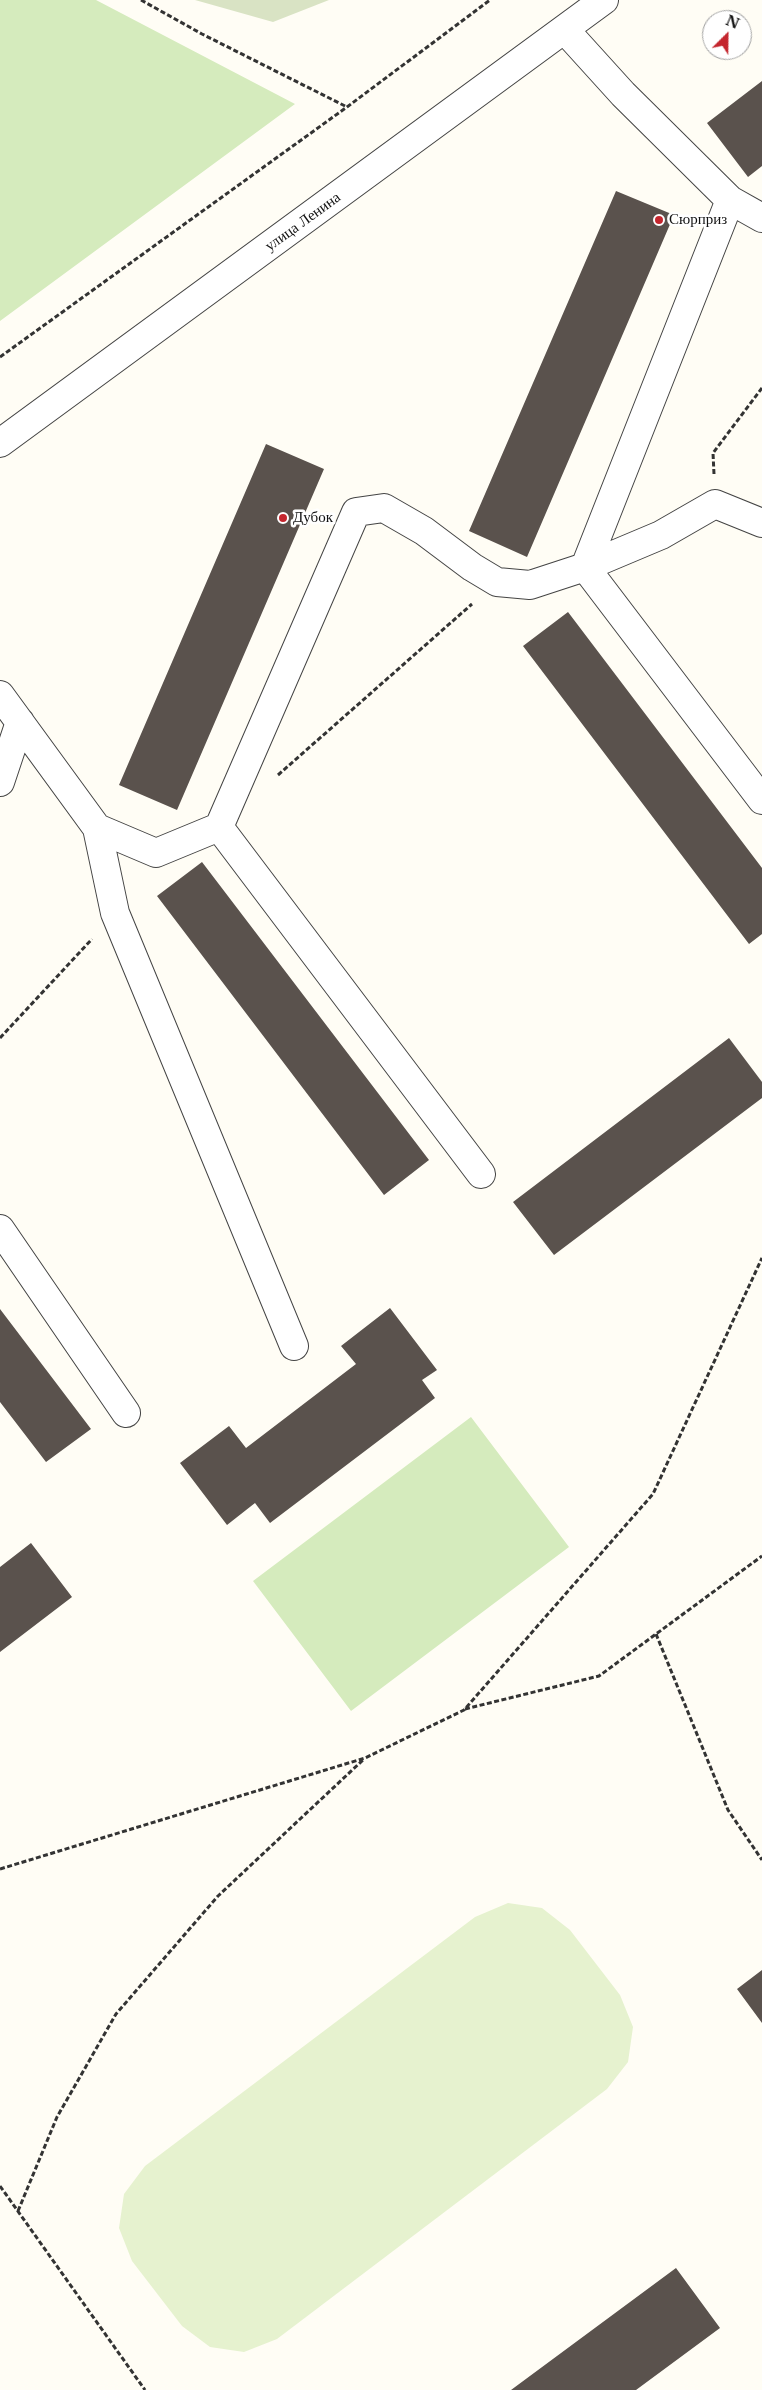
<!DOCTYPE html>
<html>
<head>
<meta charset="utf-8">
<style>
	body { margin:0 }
	#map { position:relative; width:762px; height:2390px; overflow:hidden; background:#fffdf5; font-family:"Libre Baskerville",serif }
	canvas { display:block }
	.north { position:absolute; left:702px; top:10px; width:50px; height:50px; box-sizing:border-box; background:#fff; border:1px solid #a0a0a0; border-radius:50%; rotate:23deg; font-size:14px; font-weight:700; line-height:20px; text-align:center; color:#111 }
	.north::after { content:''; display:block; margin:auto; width:18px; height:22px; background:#c4262e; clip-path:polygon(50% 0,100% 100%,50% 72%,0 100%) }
</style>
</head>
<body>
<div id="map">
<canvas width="762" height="2390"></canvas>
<div class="north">N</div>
</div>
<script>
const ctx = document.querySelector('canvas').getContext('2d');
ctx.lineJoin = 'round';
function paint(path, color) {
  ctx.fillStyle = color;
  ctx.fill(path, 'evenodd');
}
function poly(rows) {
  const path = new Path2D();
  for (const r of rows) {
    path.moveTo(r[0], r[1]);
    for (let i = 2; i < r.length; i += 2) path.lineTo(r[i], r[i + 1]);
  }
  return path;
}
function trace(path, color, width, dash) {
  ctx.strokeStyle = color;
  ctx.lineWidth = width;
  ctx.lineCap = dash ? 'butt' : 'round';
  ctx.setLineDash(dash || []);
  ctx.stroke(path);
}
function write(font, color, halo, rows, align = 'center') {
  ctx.font = font + ' "Libre Baskerville",serif';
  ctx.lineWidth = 5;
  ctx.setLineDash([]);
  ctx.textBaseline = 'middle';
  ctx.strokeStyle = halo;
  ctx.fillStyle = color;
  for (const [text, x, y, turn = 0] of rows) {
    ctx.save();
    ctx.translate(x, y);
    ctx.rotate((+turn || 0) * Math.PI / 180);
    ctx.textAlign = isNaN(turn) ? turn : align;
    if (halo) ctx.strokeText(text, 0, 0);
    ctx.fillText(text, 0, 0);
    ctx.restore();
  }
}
paint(poly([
	[0,0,96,0,295,104,0,321],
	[471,1417,569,1547,351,1711,253,1581]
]), '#d5ebbd');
paint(poly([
	[195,0,329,0,273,22]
]), '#d9e3c4');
paint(poly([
	[508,1903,542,1908,570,1930,620,1995,633,2027,628,2062,607,2089,277,2339,244,2352,210,2347,182,2326,132,2261,119,2228,124,2194,145,2166,475,1917]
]), '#e6f2cf');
paint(poly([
	[762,81,762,166,748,177,707,123],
	[616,191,674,215,527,557,469,531],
	[266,444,324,469,177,810,119,785],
	[568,612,762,868,762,934,749,944,523,646],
	[202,862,429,1160,384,1195,157,896],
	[729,1038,762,1082,762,1098,554,1255,513,1202],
	[390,1308,437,1370,422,1380,435,1398,270,1523,255,1503,227,1525,180,1463,229,1426,246,1448,356,1364,341,1346],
	[0,1309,91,1429,46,1462,0,1402],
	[31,1543,72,1597,0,1652,0,1567],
	[762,1970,762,2023,737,1989],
	[676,2268,720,2328,636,2390,511,2390]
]), '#5a524d');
const minor = poly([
	[565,30,623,94,730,200,762,218],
	[730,200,585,567,762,800],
	[0,443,604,0],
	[0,695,97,828,156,853,219,827,481,1174],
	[0,782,20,722],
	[219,827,356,512,384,508,424,531,472,567,497,582,530,585,585,567,661,535,715,504,762,523],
	[97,828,115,913,294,1346],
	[0,1229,126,1413]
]);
trace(minor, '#444', 30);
trace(poly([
	[141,0,202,34,347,107],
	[0,357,347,107,490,0],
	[714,474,713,453,762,388],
	[278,775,472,604],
	[0,1038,92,939],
	[656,1634,728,1810,762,1860],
	[465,1709,599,1676,762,1556],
	[0,1869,365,1758,464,1710,653,1494,762,1258],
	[0,2186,145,2390],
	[18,2211,57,2117,116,2014,218,1896,364,1759]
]), '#333', 3, [5, 2.5]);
trace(minor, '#fff', 28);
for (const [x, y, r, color] of [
	[659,220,5,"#c4262e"],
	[283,518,5,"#c4262e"]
]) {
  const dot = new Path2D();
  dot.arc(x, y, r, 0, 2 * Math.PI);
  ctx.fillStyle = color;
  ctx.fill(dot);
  trace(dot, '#fff', 2);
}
write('15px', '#111', '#fff', [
	["Сюрприз",669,220],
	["Дубок",293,518]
], 'left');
write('15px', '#111', '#fff', [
	["улица Ленина",303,222,-36]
]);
</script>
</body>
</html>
